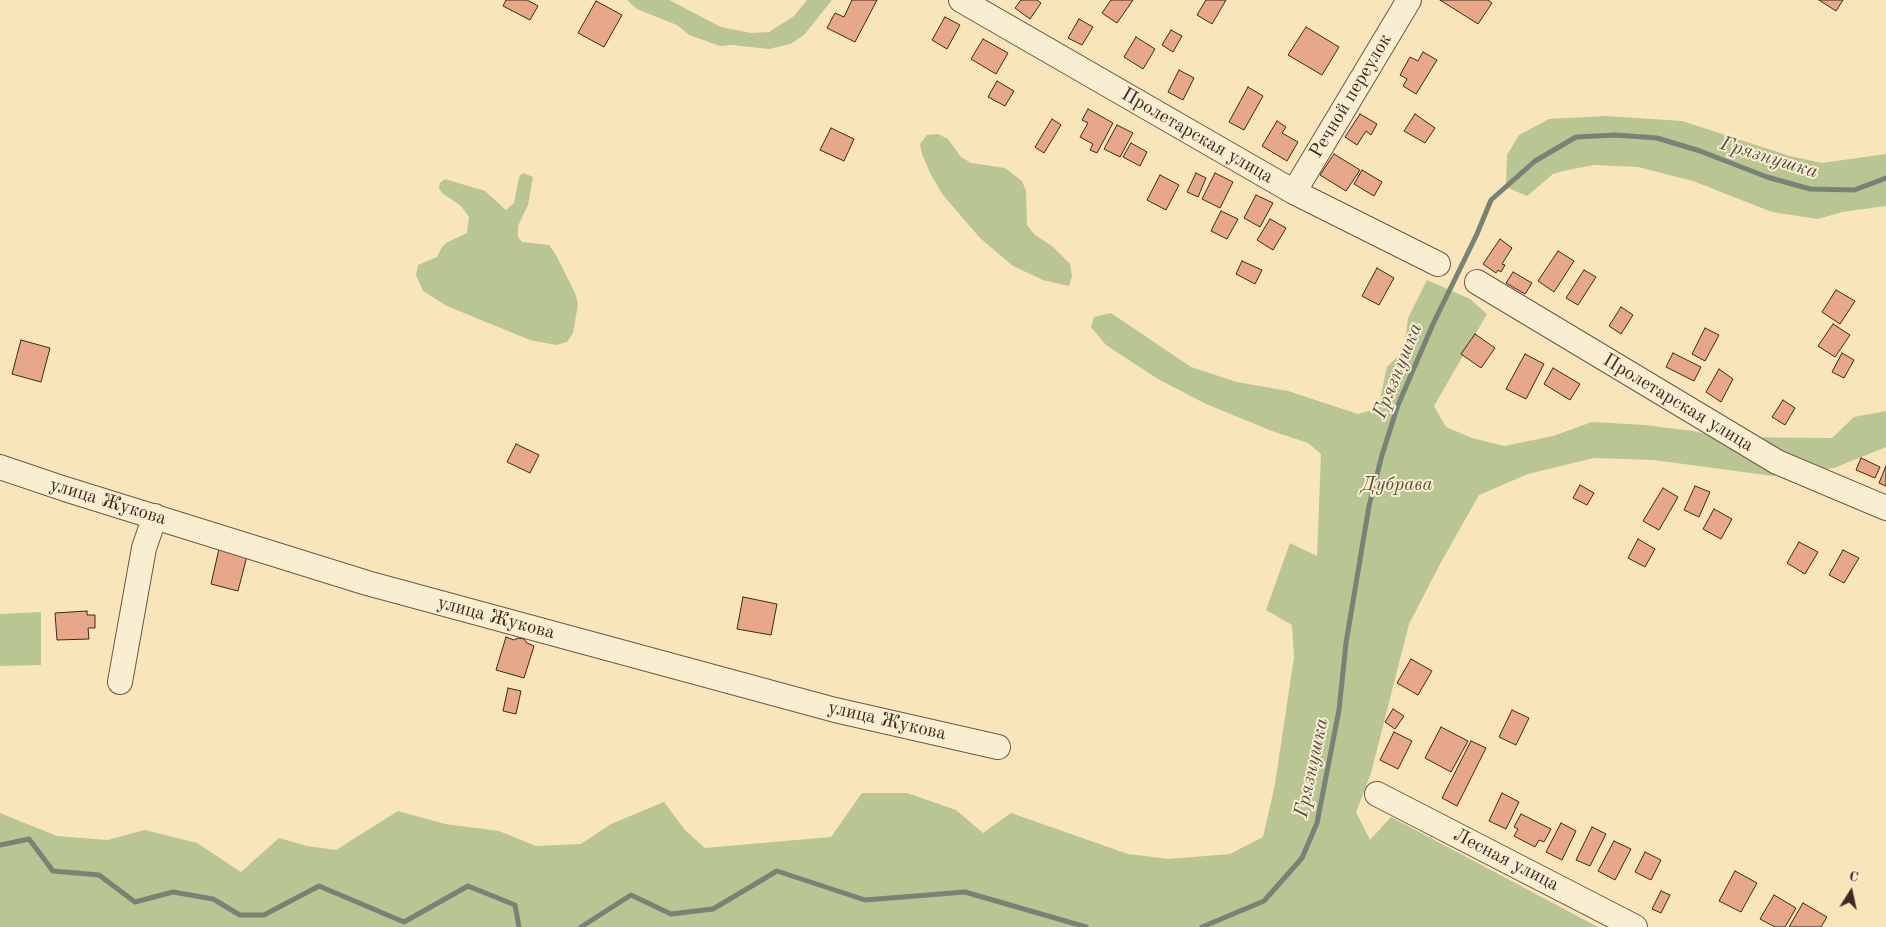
<!DOCTYPE html>
<html>
<head>
<meta charset="utf-8">
<style>
	body { margin:0 }
	#map { position:relative; width:1886px; height:927px; overflow:hidden; background:#f8e5b9; font-family:"Old Standard TT",serif }
	canvas { display:block }
	.north { position:absolute; left:1826px; top:867px; width:50px; height:50px; -webkit-text-stroke:4px #faeed2; paint-order:stroke; rotate:10deg; font-size:14px; font-weight:700; line-height:20px; text-align:center; color:#3e2821 }
	.north::after { content:''; display:block; margin:auto; width:18px; height:22px; background:#3e2821; clip-path:polygon(50% 0,100% 100%,50% 72%,0 100%) }
</style>
</head>
<body>
<div id="map">
<canvas width="1886" height="927"></canvas>
<div class="north">С</div>
</div>
<script>
const ctx = document.querySelector('canvas').getContext('2d');
ctx.lineJoin = 'round';
function paint(path, color) {
  ctx.fillStyle = color;
  ctx.fill(path, 'evenodd');
}
function poly(rows) {
  const path = new Path2D();
  for (const r of rows) {
    path.moveTo(r[0], r[1]);
    for (let i = 2; i < r.length; i += 2) path.lineTo(r[i], r[i + 1]);
  }
  return path;
}
function trace(path, color, width, dash) {
  ctx.strokeStyle = color;
  ctx.lineWidth = width;
  ctx.lineCap = dash ? 'butt' : 'round';
  ctx.setLineDash(dash || []);
  ctx.stroke(path);
}
function write(font, color, halo, rows, align = 'center') {
  ctx.font = font + ' "Old Standard TT",serif';
  ctx.lineWidth = 4;
  ctx.setLineDash([]);
  ctx.textBaseline = 'middle';
  ctx.strokeStyle = halo;
  ctx.fillStyle = color;
  for (const [text, x, y, turn = 0] of rows) {
    ctx.save();
    ctx.translate(x, y);
    ctx.rotate((+turn || 0) * Math.PI / 180);
    ctx.textAlign = isNaN(turn) ? turn : align;
    if (halo) ctx.strokeText(text, 0, 0);
    ctx.fillText(text, 0, 0);
    ctx.restore();
  }
}
paint(poly([
	[627,0,669,0,721,27,751,33,769,32,794,16,807,0,832,0,804,35,790,44,769,49,732,45,720,46,689,35,677,25,637,9],
	[1605,116,1682,121,1790,156,1822,163,1886,154,1886,206,1842,212,1818,219,1772,212,1693,181,1638,167,1594,165,1563,171,1553,174,1527,196,1506,187,1507,155,1519,135,1549,119],
	[938,134,948,139,961,157,971,163,1005,168,1022,181,1026,191,1027,225,1034,234,1053,247,1070,264,1072,276,1069,286,1043,280,1013,266,980,238,943,195,931,175,922,154,920,144,927,135],
	[523,173,533,177,528,205,518,226,518,237,522,242,549,245,556,255,575,293,578,304,573,333,567,342,556,345,530,340,447,306,423,291,416,275,418,265,437,257,442,247,446,243,467,233,469,217,461,206,442,193,439,188,440,183,445,179,485,191,506,210,514,203,519,177],
	[1427,280,1470,299,1487,314,1434,406,1446,427,1472,438,1504,446,1553,436,1592,422,1645,425,1693,431,1717,437,1832,438,1854,417,1886,411,1886,447,1834,468,1773,476,1654,460,1594,458,1528,474,1479,495,1440,564,1409,624,1371,773,1356,812,1370,840,1391,817,1598,927,0,927,0,813,57,836,107,840,145,830,197,843,241,872,279,838,307,846,336,850,398,811,445,824,499,831,536,846,581,844,611,824,664,802,685,830,705,848,831,837,862,793,907,793,956,810,983,833,1011,813,1128,854,1169,859,1230,854,1263,837,1275,784,1294,657,1292,625,1266,610,1290,543,1317,556,1321,454,1308,443,1272,431,1206,404,1158,379,1106,345,1091,327,1094,317,1111,313,1191,367,1237,382,1288,391,1358,414,1378,408,1387,367,1404,350,1408,318],
	[41,612,41,665,0,666,0,614]
]), '#b9c592');
trace(poly([
	[0,845,29,839,53,871,99,875,135,902,173,892,213,899,240,915,264,915,319,886,404,922,468,886,515,905,519,927],
	[581,927,631,895,671,914,713,909,777,871,865,900,965,892,1086,927],
	[1202,927,1264,901,1302,858,1317,823,1339,710,1346,643,1369,506,1382,455,1398,405,1433,324,1477,234,1491,200,1535,161,1576,137,1616,135,1657,138,1700,151,1767,177,1810,189,1854,190,1886,178]
]), '#778377', 5);
const building = poly([
	[506,0,527,0,538,6,530,20,503,6,506,0],
	[852,0,877,0,855,42,827,28,835,13,844,17,852,0],
	[1021,0,1037,0,1041,3,1030,19,1015,8,1021,0],
	[1111,0,1133,0,1117,23,1102,13,1111,0],
	[1206,0,1226,0,1212,24,1197,15,1206,0],
	[1440,0,1488,0,1492,3,1478,24,1440,0],
	[1819,0,1843,0,1836,11,1819,0],
	[596,1,622,15,604,47,578,33,596,1],
	[945,17,960,25,947,49,932,40,945,17],
	[1079,19,1093,27,1082,45,1068,38,1079,19],
	[1306,27,1339,47,1322,75,1288,55,1306,27],
	[1171,30,1182,36,1173,52,1162,45,1171,30],
	[1136,37,1155,49,1143,69,1124,57,1136,37],
	[983,39,1008,53,996,74,971,59,983,39],
	[1423,52,1437,60,1416,94,1403,86,1407,79,1400,75,1410,57,1418,61,1423,52],
	[1179,70,1194,78,1183,100,1168,92,1179,70],
	[997,81,1014,91,1005,106,988,97,997,81],
	[1248,87,1263,96,1244,130,1229,122,1248,87],
	[1088,109,1113,123,1097,153,1090,150,1093,144,1080,137,1088,123,1082,120,1088,109],
	[1360,114,1377,124,1371,135,1366,131,1357,145,1345,137,1360,114],
	[1415,114,1435,128,1425,143,1404,131,1415,114],
	[1052,119,1061,125,1044,153,1035,147,1052,119],
	[1277,121,1286,127,1282,133,1298,142,1287,161,1262,146,1277,121],
	[1117,125,1133,133,1120,157,1104,149,1117,125],
	[831,128,854,139,844,161,820,150,831,128],
	[1131,143,1147,152,1140,166,1123,157,1131,143],
	[1334,154,1360,170,1346,191,1320,175,1334,154],
	[1362,170,1382,182,1374,196,1354,184,1362,170],
	[1196,173,1206,178,1198,197,1187,192,1196,173],
	[1215,173,1233,182,1220,208,1202,199,1215,173],
	[1160,175,1179,185,1166,210,1147,200,1160,175],
	[1256,195,1273,203,1260,227,1244,218,1256,195],
	[1221,211,1238,219,1227,239,1211,231,1221,211],
	[1270,219,1286,228,1273,250,1257,240,1270,219],
	[1500,239,1512,248,1502,264,1505,265,1501,272,1498,270,1496,273,1483,264,1500,239],
	[1558,251,1574,261,1554,292,1538,281,1558,251],
	[1242,261,1262,270,1255,284,1236,274,1242,261],
	[1377,268,1394,278,1379,305,1362,296,1377,268],
	[1584,270,1596,277,1578,305,1566,298,1584,270],
	[1513,272,1532,283,1525,294,1506,283,1513,272],
	[1836,290,1855,301,1840,324,1822,312,1836,290],
	[1621,307,1633,315,1621,334,1609,326,1621,307],
	[1833,324,1850,335,1835,357,1818,346,1833,324],
	[1705,328,1719,335,1705,361,1692,354,1705,328],
	[1475,334,1495,348,1481,368,1461,354,1475,334],
	[21,340,50,348,41,382,12,374,21,340],
	[1673,353,1701,367,1694,381,1666,367,1673,353],
	[1842,353,1854,360,1844,378,1832,372,1842,353],
	[1525,354,1544,364,1526,399,1506,389,1525,354],
	[1553,368,1580,384,1570,400,1544,384,1553,368],
	[1719,369,1733,379,1721,402,1706,392,1719,369],
	[1783,400,1795,408,1785,425,1772,417,1783,400],
	[516,444,539,455,530,473,507,462,516,444],
	[1861,458,1880,467,1875,478,1856,470,1861,458],
	[1886,466,1886,486,1879,483,1886,466],
	[1580,485,1594,493,1587,505,1573,498,1580,485],
	[1695,486,1710,492,1699,517,1684,510,1695,486],
	[1663,488,1678,497,1659,530,1643,521,1663,488],
	[1714,509,1732,519,1721,539,1703,529,1714,509],
	[1638,539,1655,549,1645,567,1628,558,1638,539],
	[1799,542,1818,552,1805,574,1787,563,1799,542],
	[219,549,247,556,238,591,211,584,219,549],
	[1843,550,1859,558,1844,583,1829,575,1843,550],
	[743,597,777,604,771,635,737,629,743,597],
	[87,611,87,615,95,615,95,628,88,628,89,639,57,640,55,613,87,611],
	[506,637,514,640,518,638,524,639,527,643,534,646,524,678,496,670,506,637],
	[1411,659,1432,671,1418,695,1397,683,1411,659],
	[508,688,521,691,516,714,503,711,508,688],
	[1393,709,1404,716,1395,729,1385,722,1393,709],
	[1512,710,1529,718,1516,745,1499,737,1512,710],
	[1441,727,1468,741,1451,772,1425,758,1441,727],
	[1394,732,1412,741,1398,769,1380,760,1394,732],
	[1471,741,1486,748,1457,806,1442,798,1471,741],
	[1502,793,1519,802,1506,829,1489,821,1502,793],
	[1521,814,1551,829,1544,842,1539,840,1535,847,1514,836,1518,829,1514,827,1521,814],
	[1561,823,1576,831,1562,860,1546,852,1561,823],
	[1592,827,1606,834,1590,866,1576,860,1592,827],
	[1614,841,1631,849,1615,880,1598,871,1614,841],
	[1645,852,1661,860,1651,880,1635,872,1645,852],
	[1735,871,1757,883,1741,912,1719,901,1735,871],
	[1661,891,1670,895,1661,913,1652,909,1661,891],
	[1774,895,1796,908,1785,927,1775,927,1760,919,1774,895],
	[1803,903,1827,917,1821,927,1789,927,1803,903]
]);
paint(building, '#e6a889');
trace(building, '#3e2821', 1);
const minor = poly([
	[961,0,1294,192,1438,264],
	[1294,192,1409,0],
	[1477,282,1777,462,1886,508],
	[0,467,65,489,367,583,835,710,998,747],
	[120,682,144,548,155,516],
	[1377,794,1635,927]
]);
trace(minor, '#6c5747', 26);
trace(minor, '#faeed2', 24);
write('19px', '#3e2821', '#faeed2', [
	["Речной переулок",1351,96,-59],
	["Пролетарская улица",1197,136,30],
	["Пролетарская улица",1678,403,31],
	["улица Жукова",108,502,17],
	["улица Жукова",496,618,15],
	["улица Жукова",887,721,13],
	["Лесная улица",1506,860,27]
]);
write('italic 19px', '#5d4f3d', '#faeed2', [
	["Дубрава",1397,485]
]);
write('italic 20px', '#564e45', '#faeed2', [
	["Грязнушка",1769,158,17],
	["Грязнушка",1398,371,-68],
	["Грязнушка",1312,768,-78]
]);
</script>
</body>
</html>
